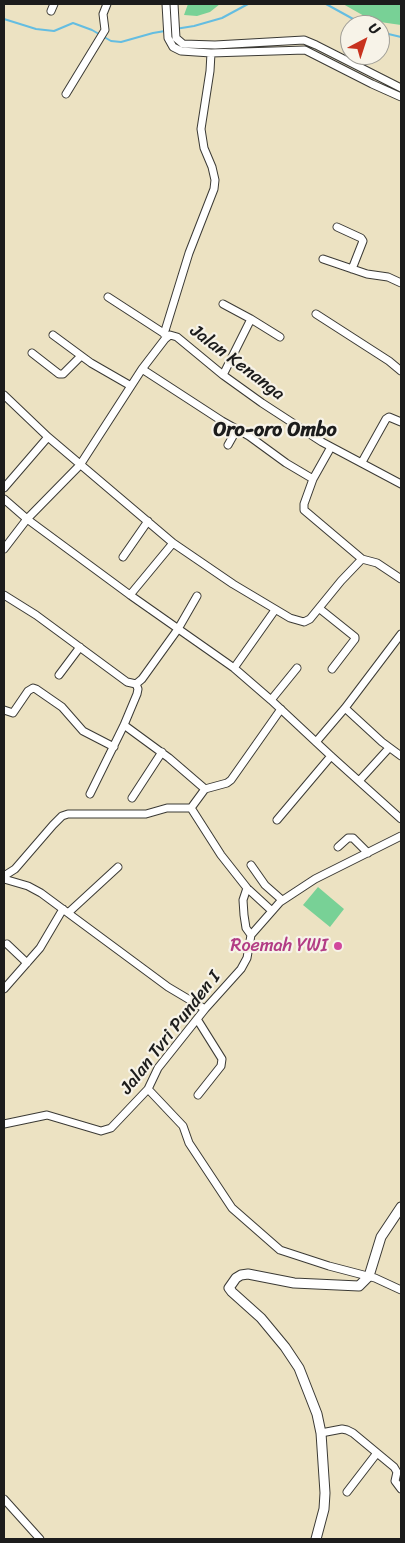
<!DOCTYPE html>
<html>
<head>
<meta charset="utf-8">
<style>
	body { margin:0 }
	#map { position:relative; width:405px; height:1543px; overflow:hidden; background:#ece2c2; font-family:Sriracha,sans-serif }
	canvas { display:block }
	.frame { position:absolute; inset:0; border:5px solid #1c1c1c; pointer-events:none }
	.north { position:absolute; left:340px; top:15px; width:50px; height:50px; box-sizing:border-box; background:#f7f3e8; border:1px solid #9f9d96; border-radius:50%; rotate:40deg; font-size:14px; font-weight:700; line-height:20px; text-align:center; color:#1c1c1c }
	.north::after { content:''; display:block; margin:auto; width:18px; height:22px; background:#c8321e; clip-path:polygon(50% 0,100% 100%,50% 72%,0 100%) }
</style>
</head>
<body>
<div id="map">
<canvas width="405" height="1543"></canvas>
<div class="frame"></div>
<div class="north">U</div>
</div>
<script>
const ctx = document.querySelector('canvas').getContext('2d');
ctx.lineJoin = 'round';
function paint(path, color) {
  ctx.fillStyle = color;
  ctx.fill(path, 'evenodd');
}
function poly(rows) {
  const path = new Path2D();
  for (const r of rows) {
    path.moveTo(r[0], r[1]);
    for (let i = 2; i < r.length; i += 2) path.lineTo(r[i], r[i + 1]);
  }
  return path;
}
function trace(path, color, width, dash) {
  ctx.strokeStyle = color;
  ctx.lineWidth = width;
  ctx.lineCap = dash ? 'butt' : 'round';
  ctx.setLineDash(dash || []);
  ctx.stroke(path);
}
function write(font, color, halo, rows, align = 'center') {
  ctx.font = font + ' Sriracha,sans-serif';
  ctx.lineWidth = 4.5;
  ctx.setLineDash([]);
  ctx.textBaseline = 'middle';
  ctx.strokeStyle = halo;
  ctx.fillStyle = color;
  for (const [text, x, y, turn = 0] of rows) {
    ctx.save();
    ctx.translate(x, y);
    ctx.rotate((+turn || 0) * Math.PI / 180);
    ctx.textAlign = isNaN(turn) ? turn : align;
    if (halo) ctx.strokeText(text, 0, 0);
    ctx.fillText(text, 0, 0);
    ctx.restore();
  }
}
paint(poly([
	[188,4,220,4,210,12,197,16,184,15],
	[343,4,401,4,401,25,373,21],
	[318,887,344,909,330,927,303,905]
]), '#78d196');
trace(poly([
	[326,4,364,25],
	[4,19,36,29,54,31,73,23,92,30,111,41,121,42,153,33,165,31],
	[169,30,194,26,222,18,248,4],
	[380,32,401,37]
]), '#64bde1', 2);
const minor = poly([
	[166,4,168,38,173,47,181,51,211,53,305,50,372,84,401,97],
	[174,4,176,38,183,44,215,45,304,40,316,45,401,88],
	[51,11,54,4],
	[66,94,105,30,103,14,107,4],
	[337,227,361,238,363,241,352,269],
	[323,259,367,274,388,277,401,283],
	[108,297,168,336],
	[223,304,251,319],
	[316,314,389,361,401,371],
	[164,334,189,253,214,189,215,180,212,167,204,148,201,129,210,71,211,53],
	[53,335,91,363,131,386],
	[32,353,59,374,63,374,81,356],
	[142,369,222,421,249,436,286,463,313,479],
	[223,375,251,319,280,337],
	[4,395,48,437,173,543,233,584,290,618,304,622,310,619,341,581,362,559],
	[228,445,237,429],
	[331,447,313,479,304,504,304,510,362,559,377,563,401,579],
	[362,462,386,419,389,417,401,422],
	[4,488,48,437],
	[4,499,27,519,130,595,234,668,271,700,331,756,401,819],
	[4,549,27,519,80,465,142,369,165,339,170,335,177,337,223,375,262,403,322,442,401,484],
	[123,557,148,521],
	[4,595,36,615,127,682,136,684,142,679,178,629,197,596],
	[130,595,173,543],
	[320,609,355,637,355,639,332,669],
	[234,668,275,610],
	[59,675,80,647],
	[271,700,297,668],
	[345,708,382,742,401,756],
	[4,710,13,713,28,691,33,688,36,689,62,707,83,731,114,747],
	[124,725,169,758,205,789],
	[316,742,345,708,401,634],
	[359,781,389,748],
	[90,794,124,725,137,694,138,689,136,684],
	[132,798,162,752],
	[191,808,221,855,247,888,272,911],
	[277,820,331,756],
	[338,847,348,838,353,838,368,853],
	[251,865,265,885,282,900],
	[4,876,15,869,53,825,62,816,68,814,146,814,167,808,191,808,205,789,227,783,231,780,281,709],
	[4,879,28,886,41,893,168,987,205,1009],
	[247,888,243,900,244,915,246,928,251,935],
	[68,913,118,867],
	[7,944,27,963],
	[4,989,40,948,63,909],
	[197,1019,222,1059,221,1066,198,1095],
	[148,1089,183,1126,189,1143,232,1208,280,1250,329,1266,375,1278,401,1290],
	[4,1124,47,1115,101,1131,111,1128,148,1089,158,1068,205,1009,241,969,247,958,251,935,280,902,315,879,401,836],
	[321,1433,342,1429,347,1430,353,1433,394,1467,397,1472,395,1481,401,1489],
	[347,1492,377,1453],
	[4,1499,40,1539]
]);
const major = poly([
	[316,1539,324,1509,325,1493,321,1433,317,1414,299,1368,285,1347,261,1318,232,1292,229,1288,236,1278,241,1275,248,1274,294,1283,359,1286,369,1276,381,1237,401,1207]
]);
trace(minor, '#3b3a35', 9);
trace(major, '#3b3a35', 11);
trace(minor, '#fff', 7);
trace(major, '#fff', 9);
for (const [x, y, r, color] of [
	[338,946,5,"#d1479c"]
]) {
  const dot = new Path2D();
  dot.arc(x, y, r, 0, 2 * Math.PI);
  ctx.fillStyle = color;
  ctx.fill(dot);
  trace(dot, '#f7f3e8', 2);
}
write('18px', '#1c1c1c', '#f7f3e8', [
	["Jalan Kenanga",237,363,37],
	["Jalan Tvri Punden I",171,1033,-52]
]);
write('18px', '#b23c85', '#f7f3e8', [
	["Roemah YWI",328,946]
], 'right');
write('bold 20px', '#1c1c1c', '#f7f3e8', [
	["Oro-oro Ombo",275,431]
]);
</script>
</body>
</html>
